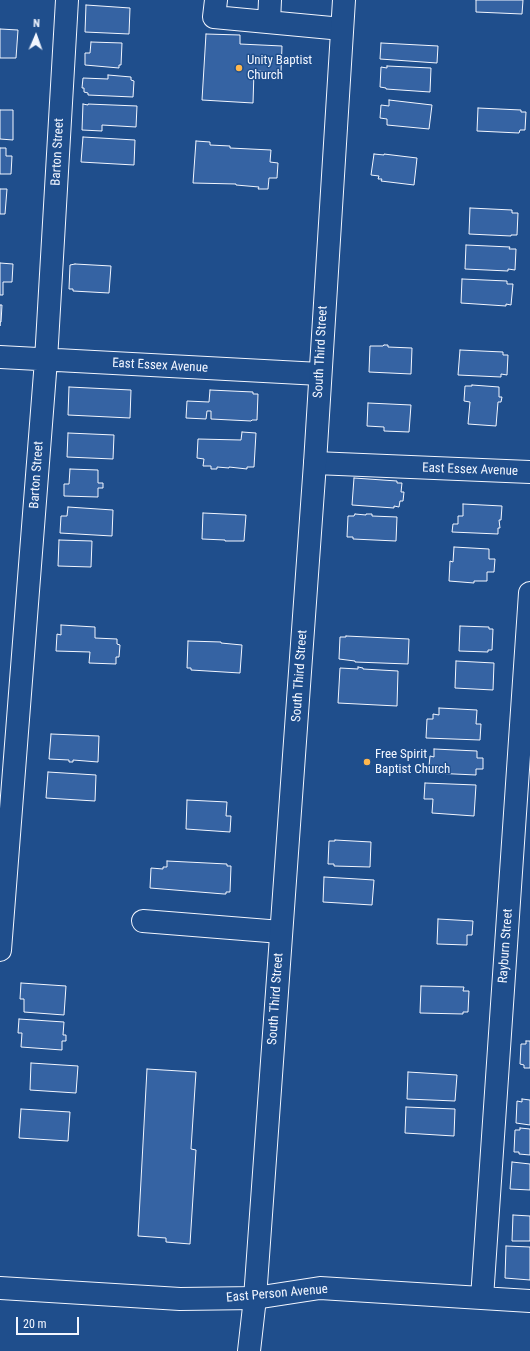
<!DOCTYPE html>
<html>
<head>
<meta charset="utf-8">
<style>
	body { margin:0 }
	#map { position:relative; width:530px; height:1351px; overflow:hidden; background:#1f4e8c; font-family:"Roboto Condensed",sans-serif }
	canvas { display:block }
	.north { position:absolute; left:16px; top:16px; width:40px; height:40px; -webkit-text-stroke:3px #1f4e8c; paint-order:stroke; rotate:2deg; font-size:11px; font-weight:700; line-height:16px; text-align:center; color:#f2f6ff }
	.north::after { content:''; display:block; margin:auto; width:14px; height:18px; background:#f2f6ff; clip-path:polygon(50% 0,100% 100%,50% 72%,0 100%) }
	.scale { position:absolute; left:16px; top:1317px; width:63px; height:18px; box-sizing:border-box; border:2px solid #f2f6ff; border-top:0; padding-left:5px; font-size:12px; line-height:14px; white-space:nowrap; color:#f2f6ff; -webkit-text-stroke:3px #1f4e8c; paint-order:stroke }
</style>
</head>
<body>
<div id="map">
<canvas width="530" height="1351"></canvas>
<div class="north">N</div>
<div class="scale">20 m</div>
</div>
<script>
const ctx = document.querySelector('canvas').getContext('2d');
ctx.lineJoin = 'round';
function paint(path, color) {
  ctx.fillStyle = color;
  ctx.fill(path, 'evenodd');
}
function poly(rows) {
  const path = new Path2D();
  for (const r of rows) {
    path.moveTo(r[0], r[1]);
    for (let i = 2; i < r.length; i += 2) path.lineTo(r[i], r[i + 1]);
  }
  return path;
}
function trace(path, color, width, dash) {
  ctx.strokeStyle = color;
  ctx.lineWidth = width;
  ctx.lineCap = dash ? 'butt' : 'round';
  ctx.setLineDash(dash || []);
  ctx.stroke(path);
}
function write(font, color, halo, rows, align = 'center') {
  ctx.font = font + ' "Roboto Condensed",sans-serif';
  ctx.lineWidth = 3;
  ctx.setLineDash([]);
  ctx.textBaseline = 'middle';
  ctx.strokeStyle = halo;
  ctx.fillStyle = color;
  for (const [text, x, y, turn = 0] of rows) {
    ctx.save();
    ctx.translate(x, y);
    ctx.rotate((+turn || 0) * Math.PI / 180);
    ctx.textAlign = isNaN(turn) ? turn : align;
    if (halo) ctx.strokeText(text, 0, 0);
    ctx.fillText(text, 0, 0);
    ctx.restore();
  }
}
const building = poly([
	[476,0,523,0,522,14,476,12,476,0],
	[86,5,130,8,129,34,85,32,86,5],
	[0,29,18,30,16,58,0,58,0,29],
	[206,34,240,35,240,44,282,46,281,72,254,71,253,103,202,100,206,34],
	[91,42,122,43,121,65,119,65,119,68,85,65,85,53,90,53,91,42],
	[381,43,438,46,437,63,380,59,381,43],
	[387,66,431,68,430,92,386,89,386,88,380,87,381,67,387,68,387,66],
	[108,75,131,77,131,80,134,81,133,97,88,95,88,93,84,92,84,88,82,88,83,78,108,79,108,75],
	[389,100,432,105,429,129,387,125,387,119,380,118,381,105,389,106,389,100],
	[83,104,88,105,88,104,137,106,136,127,102,125,102,131,82,130,83,104],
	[478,108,521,110,521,112,526,112,525,130,520,130,519,133,477,131,478,108],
	[0,110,13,110,13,140,0,139,0,110],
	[83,137,135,140,134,165,81,162,83,137],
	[196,141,210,142,210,145,230,146,230,148,271,150,270,162,278,163,277,178,269,178,268,189,258,189,259,187,236,185,236,184,193,183,196,141],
	[0,148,6,148,6,156,12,156,11,174,0,174,0,148],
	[374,154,384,155,384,154,417,158,414,185,381,181,382,179,378,179,379,176,371,175,374,154],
	[0,189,7,189,5,214,0,214,0,189],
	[470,208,512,210,512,213,518,213,517,235,511,235,511,236,469,234,470,208],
	[466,245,510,247,509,249,516,249,515,270,508,269,508,271,465,269,466,245],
	[0,263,13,264,12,282,3,282,3,295,0,295,0,263],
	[75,264,111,266,109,293,73,291,73,289,69,289,70,265,75,264],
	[462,279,507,281,507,284,513,284,511,305,506,304,506,306,461,303,462,279],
	[0,305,2,305,1,322,0,322,0,326,0,305],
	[384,345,388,345,388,347,412,348,411,374,369,372,370,346,383,346,384,345],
	[460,350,503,352,503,355,508,355,507,375,501,374,501,377,458,375,460,350],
	[472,385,499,387,499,397,502,397,501,402,498,402,496,426,468,424,470,402,464,401,465,386,472,386,472,385],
	[69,387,131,390,130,418,68,415,69,387],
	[210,390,253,392,253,394,258,394,257,420,252,420,251,421,211,419,211,411,207,411,206,419,186,418,187,401,209,402,210,390],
	[368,403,411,405,409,432,384,431,384,427,367,426,368,403],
	[242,432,256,433,254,467,247,467,247,469,229,467,229,468,217,467,217,469,211,469,211,466,203,466,204,459,197,458,198,439,241,440,242,432],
	[68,433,114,435,113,459,67,457,68,433],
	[70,469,98,470,98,483,103,483,103,488,98,488,98,497,64,496,64,484,69,484,70,469],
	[354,478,397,481,397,483,402,483,401,492,404,492,403,501,400,501,399,507,394,506,394,508,352,505,354,478],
	[463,504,502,506,501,520,499,520,500,528,498,528,498,534,452,532,453,524,458,524,458,516,463,516,463,504],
	[68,507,113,510,112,536,60,533,61,516,67,516,68,507],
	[203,513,246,515,244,541,225,541,225,540,202,539,203,513],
	[355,514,366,515,366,514,372,514,372,516,397,517,396,541,353,539,353,537,347,537,348,516,354,516,355,514],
	[59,540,92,541,91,567,58,566,59,540],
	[454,547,489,549,489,559,495,559,494,572,487,572,487,581,474,581,474,583,449,581,450,561,453,562,454,547],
	[61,625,95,627,95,638,117,639,117,644,120,645,119,657,116,657,116,664,89,663,90,652,56,651,57,634,61,635,61,625],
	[460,626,489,627,489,629,493,629,492,650,488,650,488,652,459,651,460,626],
	[346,636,409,639,408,664,355,662,355,661,339,659,340,637,346,637,346,636],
	[188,641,221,642,221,643,242,645,240,673,191,670,191,668,187,668,188,641],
	[456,661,494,663,493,690,455,688,456,661],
	[358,667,363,668,363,669,398,671,397,706,338,703,340,668,358,669,358,667],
	[439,708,477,710,476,724,481,724,480,740,426,738,427,719,433,719,433,714,439,715,439,708],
	[51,734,99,736,98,762,73,760,73,762,69,762,69,760,49,759,51,734],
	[434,749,477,751,477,758,483,758,483,769,476,769,476,775,433,773,433,766,429,766,430,756,434,757,434,749],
	[48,772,96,775,95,801,46,798,48,772],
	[425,783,476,785,474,816,432,813,433,799,424,799,425,783],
	[187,800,227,802,226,816,231,816,230,832,186,829,187,800],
	[335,840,371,842,370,867,334,866,334,864,328,864,329,841,335,841,335,840],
	[167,861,227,864,227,866,231,866,230,892,226,892,226,894,224,894,150,888,151,868,163,869,163,867,167,867,167,861],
	[324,877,374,880,372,905,323,902,324,877],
	[438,919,473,921,472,935,467,935,467,945,437,944,438,919],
	[21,983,66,986,64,1015,24,1012,24,999,20,999,21,983],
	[421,986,464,987,463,991,469,991,468,1012,463,1012,463,1014,420,1013,421,986],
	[19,1019,64,1022,63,1035,66,1035,66,1041,62,1041,62,1050,21,1047,22,1033,18,1033,19,1019],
	[526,1041,530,1041,530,1068,524,1068,524,1065,520,1064,521,1044,526,1044,526,1041],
	[31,1063,78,1066,76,1093,30,1090,31,1063],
	[147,1069,196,1072,191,1149,196,1150,190,1244,166,1242,166,1238,138,1236,147,1069],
	[408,1072,457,1075,455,1101,407,1099,408,1072],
	[522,1099,530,1100,530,1125,516,1123,517,1101,522,1102,522,1099],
	[406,1107,455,1109,454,1136,405,1133,406,1107],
	[21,1109,70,1112,68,1141,19,1138,21,1109],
	[520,1128,530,1129,530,1155,519,1154,519,1152,514,1152,515,1130,520,1130,520,1128],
	[512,1162,530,1164,530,1190,510,1189,512,1162],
	[513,1215,530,1216,530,1241,512,1241,513,1215],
	[506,1246,530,1247,530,1280,505,1278,506,1246]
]);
paint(building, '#3563a3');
trace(building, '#f2f6ff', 1);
const minor = poly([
	[216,0,214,17,342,29],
	[269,22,270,0],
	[0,357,320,374],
	[315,463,530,472],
	[143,921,281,932],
	[0,950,46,360,67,0],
	[0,1288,180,1299,255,1298,320,1288,530,1301],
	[482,1298,530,593]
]);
const major = poly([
	[249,1351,255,1298,315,463,344,0]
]);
trace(minor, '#f2f6ff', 24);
trace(major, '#f2f6ff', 24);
trace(minor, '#1f4e8c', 22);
trace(major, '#1f4e8c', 22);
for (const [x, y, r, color] of [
	[239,68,4,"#ffb74d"],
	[367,762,4,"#ffb74d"]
]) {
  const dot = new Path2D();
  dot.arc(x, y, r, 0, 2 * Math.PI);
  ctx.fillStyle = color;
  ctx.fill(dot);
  trace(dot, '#1f4e8c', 1.5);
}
write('13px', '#f2f6ff', '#1f4e8c', [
	["Unity Baptist",247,61],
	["Church",247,76],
	["Free Spirit",375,755],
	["Baptist Church",375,770]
], 'left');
write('13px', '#f2f6ff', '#1f4e8c', [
	["Barton Street",58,152,-87],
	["South Third Street",321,352,-87],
	["East Essex Avenue",160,366,3],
	["East Essex Avenue",470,470,2],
	["Barton Street",37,475,-86],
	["South Third Street",300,676,-86],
	["Rayburn Street",506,946,-86],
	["South Third Street",276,999,-86],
	["East Person Avenue",277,1294,-5]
]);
</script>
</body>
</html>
